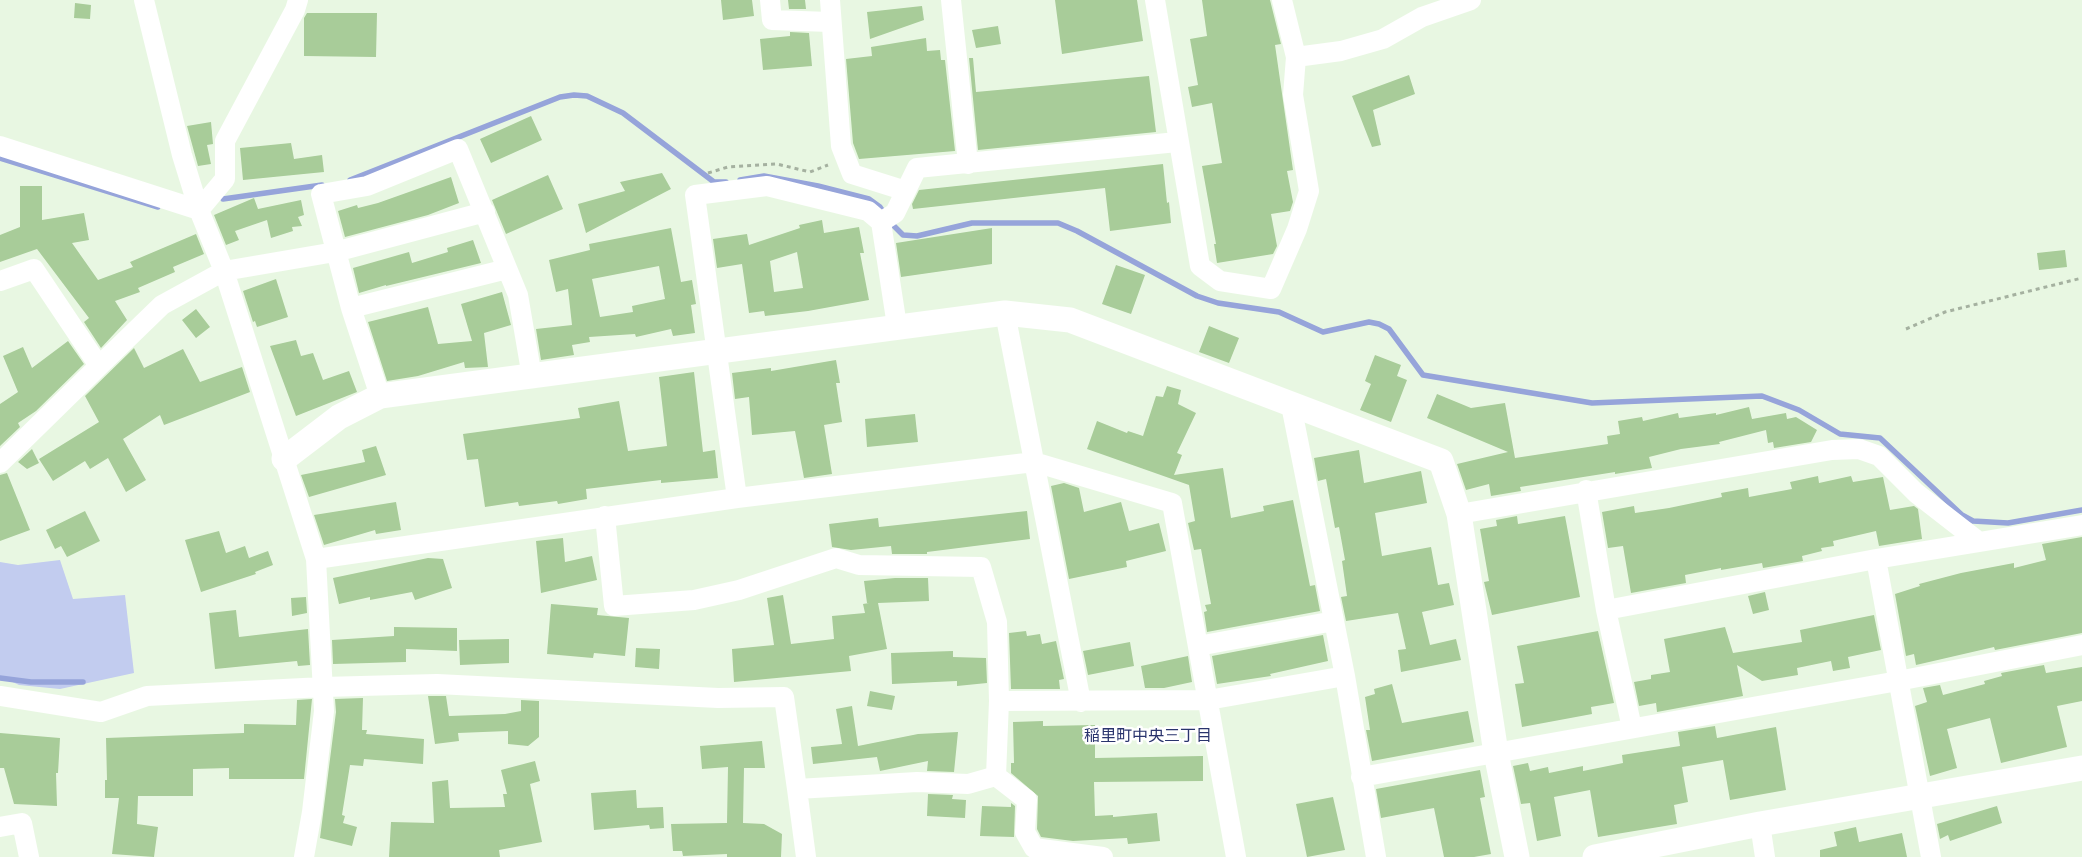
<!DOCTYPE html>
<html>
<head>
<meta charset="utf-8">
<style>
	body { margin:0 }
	canvas { display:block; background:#e8f7e2 }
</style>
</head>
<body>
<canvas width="2082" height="857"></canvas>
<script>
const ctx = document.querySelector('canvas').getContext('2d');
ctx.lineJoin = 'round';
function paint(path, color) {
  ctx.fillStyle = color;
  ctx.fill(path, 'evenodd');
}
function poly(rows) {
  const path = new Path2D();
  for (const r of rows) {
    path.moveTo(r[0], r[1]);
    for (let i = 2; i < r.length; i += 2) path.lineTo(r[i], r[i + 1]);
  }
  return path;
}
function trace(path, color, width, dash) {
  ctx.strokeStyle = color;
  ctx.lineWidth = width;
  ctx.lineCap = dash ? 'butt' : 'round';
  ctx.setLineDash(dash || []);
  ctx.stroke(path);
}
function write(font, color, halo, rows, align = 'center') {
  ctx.font = font + ' Spectral,"Noto Sans JP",serif';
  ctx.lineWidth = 5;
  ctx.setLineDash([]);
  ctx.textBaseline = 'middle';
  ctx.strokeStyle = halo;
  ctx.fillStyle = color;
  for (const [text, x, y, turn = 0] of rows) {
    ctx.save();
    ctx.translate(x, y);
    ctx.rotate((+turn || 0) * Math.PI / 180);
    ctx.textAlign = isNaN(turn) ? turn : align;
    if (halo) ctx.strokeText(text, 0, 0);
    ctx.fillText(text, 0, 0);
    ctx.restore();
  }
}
paint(poly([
	[60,560,73,599,125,595,134,673,60,689,19,685,0,676,0,562,18,565]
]), '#c2ccef');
trace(poly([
	[0,158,158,207],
	[350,180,560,97,574,95,587,96,623,113,714,182,726,182],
	[740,180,764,176,818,186,869,199,880,207,892,224,903,235,917,236,972,223,1058,223,1077,231,1197,296,1218,303,1279,312,1323,332,1369,322,1379,324,1389,329,1423,375,1592,403,1762,396,1799,410,1840,434,1880,438,1962,515,1973,521,2008,523,2082,510],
	[223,199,322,185],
	[0,678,31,682,83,682]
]), '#96a4da', 5.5);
paint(poly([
	[721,0,752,0,754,16,723,20],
	[788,0,805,0,806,9,789,9],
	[1055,0,1137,0,1143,41,1062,54],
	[1202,0,1270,0,1281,44,1275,45,1293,170,1287,171,1293,202,1290,211,1271,214,1277,246,1273,254,1217,263,1214,244,1216,244,1202,166,1222,163,1212,103,1192,107,1188,87,1198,85,1190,39,1207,36],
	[75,3,91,5,90,19,74,18],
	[922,6,924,20,870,39,867,12],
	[307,13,377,13,376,57,304,56,304,18],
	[998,26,1001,44,976,48,972,30],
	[790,32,809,33,812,66,763,70,760,39,790,36],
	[926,38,927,51,940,50,941,60,945,60,955,151,859,159,853,143,846,59,872,56,871,47],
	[969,58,973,58,976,92,1149,76,1156,132,978,150],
	[1409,75,1415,94,1373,110,1381,145,1372,147,1352,96],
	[531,116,542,140,491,163,480,139],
	[211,122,213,144,207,145,211,164,198,166,187,126],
	[291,143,294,159,322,155,324,172,243,180,240,148],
	[1163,164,1167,203,1169,202,1171,223,1110,231,1105,188,913,209,912,204,919,190],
	[662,173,671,189,586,233,578,204,625,191,620,182],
	[548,175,563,209,506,234,492,200],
	[451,177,459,203,428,215,345,237,338,211,357,205,358,208,378,203],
	[20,186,42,186,42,220,84,213,89,240,72,243,98,280,133,267,130,262,196,234,204,254,173,267,175,272,138,288,140,292,115,301,127,320,101,348,84,322,89,318,37,249,0,262,0,235,20,227],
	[254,198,258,209,301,200,304,215,298,217,302,226,292,227,293,231,271,238,267,220,235,231,239,240,226,245,214,215],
	[822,220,824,233,859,227,864,253,860,253,869,300,808,311,765,316,764,311,749,313,742,264,717,268,713,239,747,234,749,245,800,228,799,225],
	[797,252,803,288,774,292,770,261],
	[671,228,681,282,692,280,696,304,691,305,695,333,673,336,671,329,636,337,635,334,589,337,590,342,572,345,574,355,541,360,536,329,572,325,568,289,556,292,549,260,590,250,589,244],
	[659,266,665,299,632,306,633,312,600,317,592,279],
	[992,228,992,264,901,277,896,243],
	[473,240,481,263,386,286,386,285,359,293,353,268,409,252,412,263,448,252,447,248],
	[2065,250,2067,267,2039,270,2037,253],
	[1116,265,1145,275,1131,314,1102,304],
	[276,279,288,317,257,327,255,321,253,322,243,291],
	[502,292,511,325,484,333,488,367,465,368,464,362,418,376,387,381,368,322,428,307,438,344,472,341,461,304],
	[196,309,210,327,196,338,182,320],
	[1209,326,1239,338,1229,363,1199,352],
	[296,340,301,356,313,353,323,380,349,371,357,392,296,416,270,346],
	[68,341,84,364,36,411,18,423,20,427,0,446,0,404,18,392,3,356,23,347,32,368],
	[134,348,144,368,183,349,200,382,242,367,250,392,164,425,160,415,123,439,146,480,126,492,108,458,90,469,85,461,53,481,39,459,99,422,85,396],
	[1375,355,1401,365,1397,376,1407,380,1391,422,1360,410,1371,384,1365,381],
	[836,360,840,383,836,383,842,422,824,425,832,474,804,478,795,431,752,435,749,397,735,399,732,373,771,368,771,371],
	[694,372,703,452,715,450,718,478,661,483,661,480,586,489,587,499,558,504,557,501,519,506,518,502,485,507,478,459,467,460,463,434,580,418,578,408,619,401,628,451,667,446,659,377],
	[1167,386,1181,390,1178,404,1196,413,1177,453,1182,455,1174,475,1223,468,1231,518,1264,511,1263,506,1293,500,1310,586,1315,585,1320,611,1207,632,1204,612,1207,611,1205,605,1211,604,1201,549,1194,550,1188,523,1195,521,1189,485,1087,449,1097,421,1127,433,1128,431,1143,436,1156,396,1163,397],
	[1437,394,1471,408,1505,403,1515,458,1608,444,1607,436,1620,434,1618,421,1642,417,1643,421,1678,413,1679,418,1716,413,1716,415,1749,407,1752,419,1786,413,1787,419,1796,417,1817,430,1811,442,1774,448,1773,442,1768,443,1766,430,1719,442,1720,444,1681,449,1649,457,1652,468,1615,474,1615,472,1520,487,1521,491,1491,496,1489,484,1466,490,1457,464,1508,452,1427,418],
	[915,414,918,442,867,447,865,419],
	[376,446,386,475,309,497,301,475,365,462,362,450],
	[32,449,39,463,27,469,18,462],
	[1359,450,1364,483,1421,471,1427,503,1375,513,1382,556,1431,547,1438,585,1449,583,1454,605,1422,612,1430,645,1456,639,1461,660,1401,672,1398,650,1406,649,1398,613,1346,621,1341,597,1347,596,1342,561,1345,560,1339,527,1335,528,1326,479,1318,481,1314,458],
	[7,473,30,530,0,541,0,475],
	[1818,476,1819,483,1851,476,1853,482,1883,477,1890,510,1914,506,1918,509,1922,539,1879,546,1876,531,1833,541,1834,546,1821,548,1822,551,1802,556,1803,561,1763,568,1762,563,1721,570,1721,568,1685,575,1686,583,1631,593,1623,546,1608,548,1602,512,1634,506,1635,513,1669,508,1722,497,1721,493,1748,488,1749,497,1792,489,1790,482],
	[1064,483,1079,488,1084,512,1121,502,1129,531,1159,523,1166,551,1126,561,1127,567,1069,579,1051,486],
	[396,502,401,530,376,534,375,530,324,545,314,515],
	[85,511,100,541,67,557,61,546,55,549,46,530],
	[1027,511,1030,539,927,552,927,554,892,554,891,546,851,550,832,547,829,524,878,518,879,527],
	[1517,516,1518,524,1565,516,1580,597,1492,615,1484,582,1489,581,1480,529,1497,526,1496,520],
	[219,531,226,553,245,546,249,558,268,551,273,565,255,572,256,574,201,592,185,540],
	[2082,537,2082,633,1995,650,1994,647,1916,665,1914,654,1906,656,1895,594,1920,586,1919,584,1961,573,2014,563,2014,568,2046,560,2042,544],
	[563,538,565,562,592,556,597,580,541,593,536,541],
	[428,558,443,559,452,588,415,600,412,592,370,600,370,597,339,604,333,578],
	[895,578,928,578,929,601,878,603,887,649,849,656,851,671,734,682,732,649,774,645,767,598,783,595,791,644,834,639,832,616,865,613,863,604,869,603,867,603,864,581],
	[1765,592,1769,610,1753,614,1748,596],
	[306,597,307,613,292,616,291,598],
	[551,604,598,608,597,615,629,618,625,656,594,653,593,658,547,654],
	[236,610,239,637,308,629,310,665,298,666,297,661,215,669,209,613],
	[1874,615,1881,650,1848,657,1850,668,1833,671,1831,661,1797,668,1798,675,1762,681,1737,665,1743,696,1657,712,1656,703,1639,706,1634,682,1651,679,1651,675,1670,672,1664,639,1725,627,1733,653,1802,642,1800,630],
	[394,627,457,628,457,651,406,649,406,662,333,664,332,640,394,636],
	[1026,631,1027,636,1040,634,1042,644,1056,641,1064,679,1059,680,1060,689,1011,689,1009,633],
	[1598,631,1614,703,1591,707,1592,714,1522,727,1515,684,1524,683,1517,646],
	[1323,635,1328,661,1270,674,1271,676,1217,684,1212,656],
	[509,639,509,663,460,665,459,640],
	[1130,642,1134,666,1088,675,1083,651],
	[636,648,660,649,659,669,635,667],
	[953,651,953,657,986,658,987,683,957,686,957,681,892,684,891,653],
	[1188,656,1192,682,1164,688,1145,688,1141,666],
	[2044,665,2046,673,2082,667,2082,701,2057,706,2067,747,2001,763,1990,718,1947,729,1957,768,1930,776,1915,706,1927,702,1923,688,1940,685,1943,695,1985,684,1984,681,2002,676,2001,673],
	[1392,684,1402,723,1468,711,1474,742,1372,761,1366,730,1370,730,1365,697,1375,694,1374,689],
	[870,691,895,696,892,710,867,706],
	[428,696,446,696,449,716,505,714,521,711,521,700,539,701,539,737,528,746,508,744,508,731,458,733,459,741,435,744],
	[363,698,362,730,367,730,366,734,424,739,423,764,364,759,363,766,350,765,342,815,345,816,343,823,357,827,352,846,320,838,336,712,335,699],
	[312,699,304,779,229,779,229,768,193,769,193,796,138,796,137,824,158,827,154,857,112,854,119,798,105,798,105,780,107,780,106,738,244,733,244,724,296,725,297,700],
	[852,706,858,746,918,734,958,732,954,772,927,771,928,761,880,771,877,757,813,764,811,747,842,744,836,709],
	[1043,721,1043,726,1095,725,1095,758,1203,756,1203,781,1094,782,1095,816,1113,815,1113,817,1157,813,1160,841,1128,844,1127,838,1073,841,1041,837,1037,829,1038,796,1011,773,1011,763,1014,763,1013,722],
	[1715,726,1717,738,1776,727,1786,790,1730,800,1723,760,1682,767,1688,802,1674,805,1677,824,1598,837,1590,790,1554,797,1561,836,1537,841,1530,803,1521,804,1513,766,1528,763,1530,771,1548,767,1549,773,1583,766,1583,771,1623,763,1622,755,1680,746,1678,732],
	[0,733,60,738,58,773,56,773,57,806,14,804,4,768,0,768],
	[762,741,765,768,744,768,743,823,764,824,782,834,781,857,727,857,727,854,683,856,682,851,673,851,671,824,727,823,728,767,702,769,700,746],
	[535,761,540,781,530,784,542,842,499,850,500,857,389,857,391,822,434,823,432,782,448,780,450,808,505,807,503,794,507,794,501,770],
	[1480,770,1485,797,1480,798,1491,854,1474,857,1444,857,1434,808,1381,818,1376,789],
	[636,790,637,808,663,807,664,828,650,829,649,825,594,830,591,793],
	[928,794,953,795,952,799,966,800,965,818,927,816],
	[1333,797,1345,850,1307,857,1296,804],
	[1011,803,1015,806,1014,837,980,836,982,806,1011,807],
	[1997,806,2002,823,1950,841,1948,835,1940,839,1937,824],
	[1856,827,1859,842,1902,833,1907,857,1820,857,1820,850,1837,846,1834,832]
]), '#a8cc99');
trace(poly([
	[708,173,728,167,777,164,810,172,828,165],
	[1906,329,1945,312,2082,278]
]), '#a5b1a0', 3, [4, 4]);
trace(poly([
	[144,0,182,155,199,210],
	[298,0,295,10,225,141,225,179,199,210,224,271,316,559,324,711,312,812,304,857],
	[770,0,772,20,830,22],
	[830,0,841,146,852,174,906,191],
	[951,0,968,164],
	[1155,0,1200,266,1220,281,1271,289,1297,229,1309,191,1293,95,1296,57,1282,0],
	[1296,57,1341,51,1383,39,1422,17,1471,0],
	[0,146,199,210],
	[881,222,895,213,917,168,1177,142],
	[0,281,34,269,99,366,162,305,224,271,335,252,485,212],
	[351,308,507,269],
	[1005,313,1081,702],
	[380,396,351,308,321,194,367,186,458,149,518,295,532,377],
	[1291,405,1345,676,1376,857],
	[0,463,99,366],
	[1586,490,1606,610,1632,728],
	[737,498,695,195,767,186,868,211,881,222,897,326],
	[1459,514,1832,450,1859,449,1879,456,1916,493,1979,542],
	[605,516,614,606,694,600,739,590,836,558,859,565,981,567,997,622,999,701,996,776,1027,800,1025,832,1034,848,1103,857],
	[316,559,737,498,1034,462,1172,503,1236,857],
	[1876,559,1931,857],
	[1606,610,1876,559,2082,525],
	[1198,646,1334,621],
	[0,696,101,712,147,696,323,687,437,684,718,698,784,697,797,789],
	[999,701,1208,700,1345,676],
	[1361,777,1898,681,2082,645],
	[1760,824,1765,857],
	[0,827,22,823,29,857],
	[806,857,797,789,917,782,968,784,996,776]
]), '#fff', 20);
trace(poly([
	[284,459,339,417,380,396,1005,313,1070,320,1441,461,1459,514,1496,753,1517,857],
	[1595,857,1760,824,2082,768]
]), '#fff', 25);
write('16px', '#2a346d', '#fff', [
	["稲里町中央三丁目",1148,738]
]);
</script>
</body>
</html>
